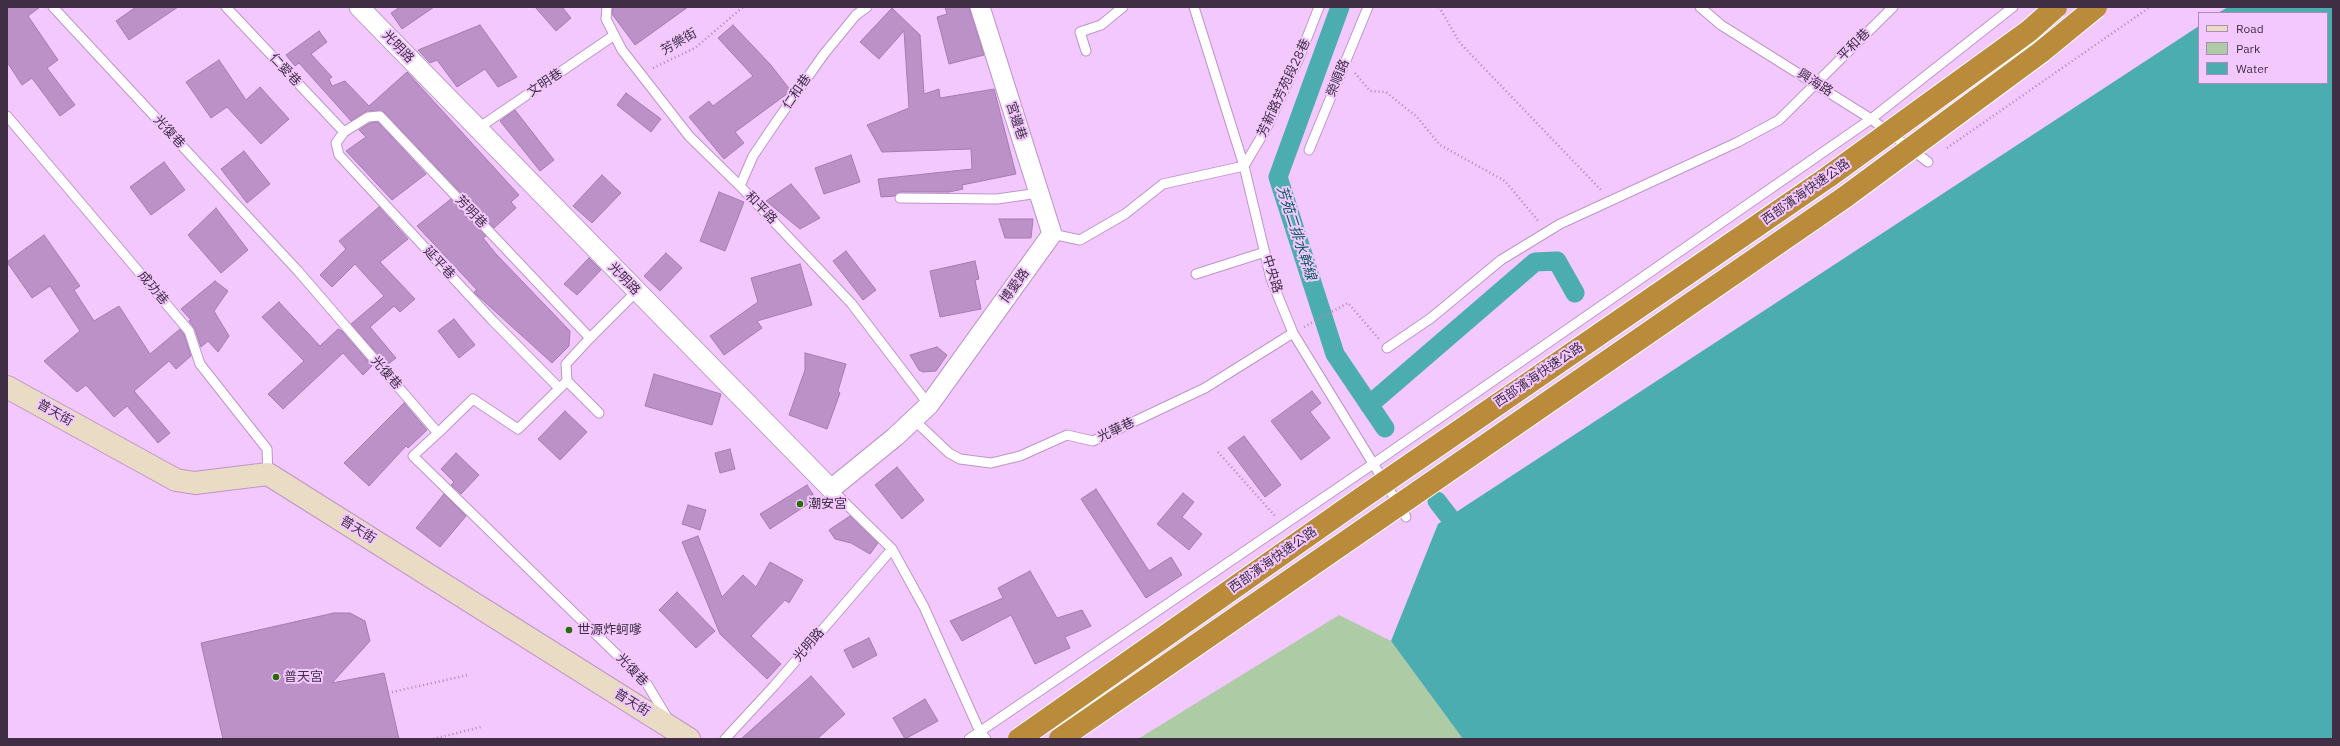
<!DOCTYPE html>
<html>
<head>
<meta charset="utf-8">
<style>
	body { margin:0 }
	#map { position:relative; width:2340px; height:746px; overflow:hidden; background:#f2c8fe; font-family:"IBM Plex Sans",sans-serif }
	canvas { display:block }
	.frame { position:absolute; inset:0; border:8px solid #402f44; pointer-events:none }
	.legend { position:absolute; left:2198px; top:12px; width:130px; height:72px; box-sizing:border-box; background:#f2c8fe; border:1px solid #ab8bb4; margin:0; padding:5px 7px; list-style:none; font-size:12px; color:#402f44 }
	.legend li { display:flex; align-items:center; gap:8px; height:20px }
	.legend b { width:20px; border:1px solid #ab8bb4 }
</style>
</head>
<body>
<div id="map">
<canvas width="2340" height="746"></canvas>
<div class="frame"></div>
<ul class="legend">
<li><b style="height:5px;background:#eadcc4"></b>Road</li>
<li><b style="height:11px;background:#adcba4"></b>Park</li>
<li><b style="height:11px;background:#4cadb0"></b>Water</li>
</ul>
</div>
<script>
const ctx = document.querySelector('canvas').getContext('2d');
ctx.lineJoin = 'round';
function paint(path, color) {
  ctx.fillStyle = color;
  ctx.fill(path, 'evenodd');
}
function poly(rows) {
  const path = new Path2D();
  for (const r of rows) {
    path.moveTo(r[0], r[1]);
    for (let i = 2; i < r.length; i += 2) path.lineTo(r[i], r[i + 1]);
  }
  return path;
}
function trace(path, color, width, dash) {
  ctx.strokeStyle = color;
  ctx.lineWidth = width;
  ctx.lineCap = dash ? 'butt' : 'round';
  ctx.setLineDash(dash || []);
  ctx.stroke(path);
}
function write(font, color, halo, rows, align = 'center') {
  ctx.font = font + ' "IBM Plex Sans","Noto Sans TC",sans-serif';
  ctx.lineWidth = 4;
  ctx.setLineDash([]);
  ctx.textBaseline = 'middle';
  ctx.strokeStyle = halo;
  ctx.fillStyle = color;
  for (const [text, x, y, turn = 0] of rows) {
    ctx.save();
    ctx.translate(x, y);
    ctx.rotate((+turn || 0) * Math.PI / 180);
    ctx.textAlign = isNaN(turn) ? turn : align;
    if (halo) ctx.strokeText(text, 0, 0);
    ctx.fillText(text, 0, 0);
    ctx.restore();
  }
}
paint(poly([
	[1339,615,1391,641,1463,739,1138,739]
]), '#adcba4');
paint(poly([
	[2228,7,2333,7,2333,739,1463,739,1391,641,1438,524,2199,26,2199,83,2327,83,2327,13,2218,13]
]), '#4cadb0');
trace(poly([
	[1340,7,1278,177,1335,354,1385,428],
	[1369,405,1535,262,1557,261,1575,293],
	[1437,501,1464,536]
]), '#4cadb0', 19);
const building = poly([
	[7,7,40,7,28,16,58,60,47,68,75,105,60,116,32,78,22,85,7,62,7,7],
	[136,7,178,7,129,40,116,21,136,7],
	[400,7,434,7,402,29,391,13,400,7],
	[535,7,562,7,571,18,556,31,535,7],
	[613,7,688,7,635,45,612,14,613,7],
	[945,7,969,7,984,55,949,64,937,17,947,14,945,7],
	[892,8,920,35,924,94,939,89,940,98,994,89,1016,174,962,185,963,189,949,192,900,192,895,196,881,197,878,179,972,169,971,149,882,152,867,125,909,108,904,31,879,59,860,42,892,8],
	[480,25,517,77,498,87,485,69,457,87,437,60,430,63,418,50,480,25],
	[733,25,770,64,791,91,735,132,744,143,724,159,689,117,709,101,713,106,753,76,718,38,733,25],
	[319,31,327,42,311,54,332,77,329,79,332,86,345,81,369,106,407,72,519,195,511,202,516,208,494,228,384,112,367,111,351,121,299,63,295,66,286,55,319,31],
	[219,60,246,100,260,87,289,119,261,144,227,107,211,118,186,82,219,60],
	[626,93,661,119,651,132,617,105,626,93],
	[515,110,554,160,540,171,500,121,515,110],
	[378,122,426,174,392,200,346,151,366,137,359,130,370,123,378,122],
	[244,151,270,184,247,203,221,169,244,151],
	[851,155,860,182,824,194,815,168,851,155],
	[164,162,185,190,151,215,130,187,164,162],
	[602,175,621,193,592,223,573,206,602,175],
	[791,184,820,218,800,229,766,201,791,184],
	[719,192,744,202,725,251,700,241,719,192],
	[451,199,486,236,483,238,496,254,570,331,569,346,552,363,477,295,474,292,477,290,417,226,451,199],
	[379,207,408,239,380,262,415,299,400,312,394,306,370,327,396,358,387,365,351,324,384,296,355,264,332,287,320,275,346,249,339,241,379,207],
	[216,208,248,250,221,273,188,235,216,208],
	[999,219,1033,219,1031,238,1005,238,999,219],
	[44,235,80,286,74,290,94,321,119,306,150,354,180,329,184,334,191,356,176,369,169,361,134,391,170,433,158,443,127,406,114,417,86,385,77,392,44,361,80,331,50,286,32,298,7,262,44,235],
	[846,251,876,290,863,300,833,261,846,251],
	[666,253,682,268,660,291,644,276,666,253],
	[589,258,601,270,577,295,564,284,589,258],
	[975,261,979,279,975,280,981,309,940,317,930,271,975,261],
	[800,264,812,305,757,321,762,328,724,355,710,336,758,302,751,278,800,264],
	[215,281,228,291,214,311,229,336,218,352,208,341,201,347,195,329,189,321,191,320,181,309,215,281],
	[279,302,320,346,338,329,342,331,372,366,363,375,343,353,283,409,268,394,304,361,262,317,279,302],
	[454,319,475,345,459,358,438,331,454,319],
	[937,347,947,355,936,371,923,372,919,370,910,355,937,347],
	[805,353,846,364,838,391,840,393,827,429,789,415,805,370,805,353],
	[654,374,721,394,712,425,645,406,654,374],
	[1312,391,1321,403,1310,412,1330,438,1301,460,1271,421,1312,391],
	[404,403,427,430,408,448,406,446,369,486,344,463,404,403],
	[565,411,587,432,560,460,538,439,565,411],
	[1244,436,1281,485,1265,497,1228,448,1244,436],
	[730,449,735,469,720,473,715,453,730,449],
	[456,453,479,475,461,494,451,485,454,482,441,469,456,453],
	[897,467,924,500,902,519,875,485,897,467],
	[807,485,816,499,770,529,760,514,807,485],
	[1096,489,1149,571,1171,557,1182,575,1146,598,1081,499,1096,489],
	[1183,493,1194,502,1182,517,1202,534,1189,550,1157,524,1183,493],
	[444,494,466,516,440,547,416,528,444,494],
	[688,505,706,510,700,530,682,524,688,505],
	[850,516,878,543,870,554,851,543,835,539,829,530,850,516],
	[698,536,722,597,743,575,756,587,770,562,803,580,789,603,785,600,751,636,781,664,767,679,720,634,682,542,698,536],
	[1030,571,1057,618,1082,610,1091,626,1065,637,1070,648,1035,664,1011,615,962,641,950,621,1003,598,998,588,1030,571],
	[677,592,715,631,696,648,659,610,677,592],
	[334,613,350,613,365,621,370,641,332,683,384,673,399,739,223,739,201,643,334,613],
	[869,638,877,655,853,668,844,650,869,638],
	[811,676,845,714,817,739,741,739,811,676],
	[925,699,938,721,905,739,893,718,925,699]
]);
paint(building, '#bb91c8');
trace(building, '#a47daf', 1);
const lane = poly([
	[53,7,298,271,438,433,413,456,647,684,668,719],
	[226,7,344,132],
	[607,7,606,19,622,50,689,136,740,186,851,303,929,405],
	[1194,7,1244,166,1271,279,1293,333,1406,517],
	[1700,7,1721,25,1871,119,1928,162],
	[1086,51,1080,32,1101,25,1123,7],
	[7,116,189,331,200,364,267,449,268,474],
	[477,129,613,36],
	[1309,150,1368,7],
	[740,186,753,156,776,122,824,54,856,15,867,7],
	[900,198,997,199,1039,193],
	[1052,234,1080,240,1125,214,1163,184,1244,166,1266,129,1299,58,1319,7],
	[1196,274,1265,252],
	[1387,348,1431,318,1501,260,1560,224,1738,142,1779,120,1893,7],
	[567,381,566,364,590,338,636,292],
	[559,388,493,321,339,155,336,143,344,132,368,117,380,116,590,338],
	[914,420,949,453,960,459,991,463,1020,456,1067,435,1093,441,1205,388,1293,333],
	[438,433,473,399,518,429,567,381,599,413],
	[831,489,892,549,924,607,980,732,986,739],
	[725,739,774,686,892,549],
	[969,739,1373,464,1871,119,2013,7]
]);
const street = poly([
	[359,7,831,489,895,437,929,405,1052,234,980,7]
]);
const secondary = poly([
	[7,387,176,480,195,483,268,474,689,739]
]);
trace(lane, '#be95c9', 11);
trace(street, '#be95c9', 21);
trace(secondary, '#be95c9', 24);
trace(poly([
	[1439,7,1460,43,1602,191],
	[653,68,695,48,743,7],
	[1355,73,1370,91,1386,92,1417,117,1440,145,1505,181,1539,222],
	[1947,148,2150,7],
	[1304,327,1348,303,1379,339],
	[1218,452,1275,516],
	[388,693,468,675],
	[433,739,481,727]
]), '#aa8ab3', 2.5, [1, 3]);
trace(lane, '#fff', 9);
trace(street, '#fff', 19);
trace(secondary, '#eadcc4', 22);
const highwayBridge = poly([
	[1019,739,1363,497,1828,177,2029,31,2056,7],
	[1060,739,1845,197,2041,52,2096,7]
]);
trace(highwayBridge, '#fff', 24, []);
trace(highwayBridge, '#b98b3a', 22);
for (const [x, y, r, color] of [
	[800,504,4,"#276b02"],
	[569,630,4,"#276b02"],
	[276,677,4,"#276b02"]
]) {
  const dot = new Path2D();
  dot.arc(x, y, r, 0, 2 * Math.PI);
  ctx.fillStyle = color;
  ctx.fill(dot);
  trace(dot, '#f2c8fe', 1.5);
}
write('13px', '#402f44', '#f2c8fe', [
	["芳樂街",679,42,-30],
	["平和巷",1854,45,-45],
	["光明路",398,47,46],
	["仁愛巷",285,70,47],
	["榮順路",1338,78,-68],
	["文明巷",545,83,-34],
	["興海路",1815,83,32],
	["芳新路芳苑段28巷",1284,88,-65],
	["仁和巷",797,92,-55],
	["宮邊巷",1016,121,72],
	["光復巷",169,132,47],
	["西部濱海快速公路",1806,192,-35],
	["和平路",761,208,46],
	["芳明巷",471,212,47],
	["延平巷",439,263,47],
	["中央路",1272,274,73],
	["光明路",624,279,46],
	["博愛路",1015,286,-54],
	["成功巷",153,288,50],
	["光復巷",386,373,49],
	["西部濱海快速公路",1539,375,-34],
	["普天街",55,413,29],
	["光華巷",1116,430,-25],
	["普天街",358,530,32],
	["西部濱海快速公路",1273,560,-35],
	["光明路",809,645,-49],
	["光復巷",632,670,46],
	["普天街",632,703,32]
]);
write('13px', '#402f44', '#f2c8fe', [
	["潮安宮",808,504],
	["世源炸蚵嗲",577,630],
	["普天宮",284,677]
], 'left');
write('italic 14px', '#095e61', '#f2c8fe', [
	["芳苑二排水幹線",1296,233,72]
]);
</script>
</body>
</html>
